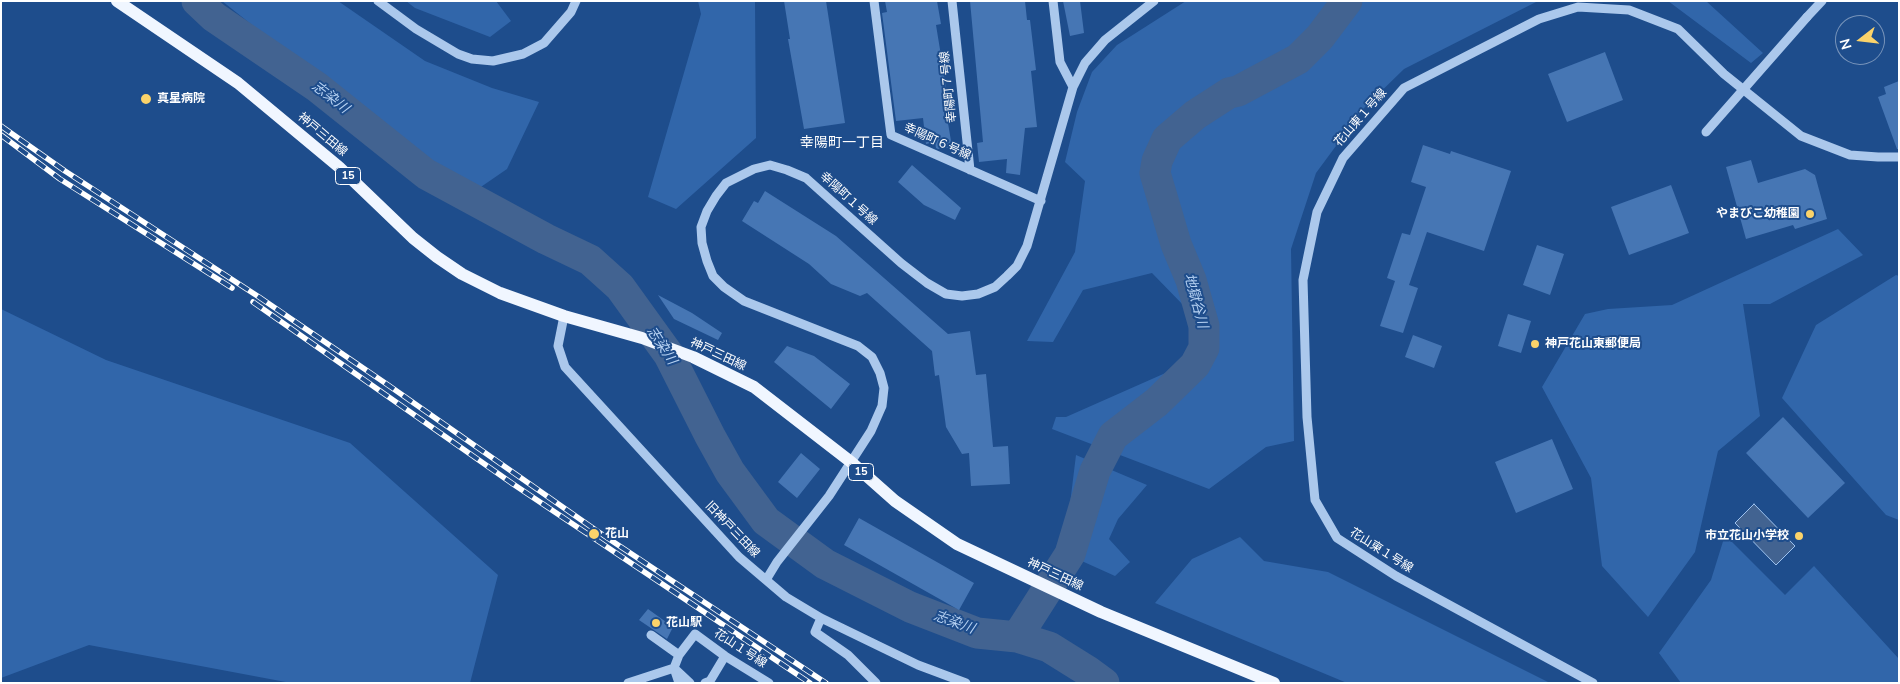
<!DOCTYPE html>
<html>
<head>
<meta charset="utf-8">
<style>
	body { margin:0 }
	#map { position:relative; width:1900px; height:684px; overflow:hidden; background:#1e4d8c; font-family:"Nunito Sans",sans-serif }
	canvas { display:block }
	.frame { position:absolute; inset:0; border:2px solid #fff; pointer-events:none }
	.north { position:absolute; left:1835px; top:15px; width:50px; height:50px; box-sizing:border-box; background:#1e4d8c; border:1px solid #7894ba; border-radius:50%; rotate:254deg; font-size:14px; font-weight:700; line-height:20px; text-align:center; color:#fff }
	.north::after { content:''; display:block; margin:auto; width:18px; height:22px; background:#fbd36a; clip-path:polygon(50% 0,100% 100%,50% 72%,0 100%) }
</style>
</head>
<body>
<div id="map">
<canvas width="1900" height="684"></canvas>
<div class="frame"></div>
<div class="north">N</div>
</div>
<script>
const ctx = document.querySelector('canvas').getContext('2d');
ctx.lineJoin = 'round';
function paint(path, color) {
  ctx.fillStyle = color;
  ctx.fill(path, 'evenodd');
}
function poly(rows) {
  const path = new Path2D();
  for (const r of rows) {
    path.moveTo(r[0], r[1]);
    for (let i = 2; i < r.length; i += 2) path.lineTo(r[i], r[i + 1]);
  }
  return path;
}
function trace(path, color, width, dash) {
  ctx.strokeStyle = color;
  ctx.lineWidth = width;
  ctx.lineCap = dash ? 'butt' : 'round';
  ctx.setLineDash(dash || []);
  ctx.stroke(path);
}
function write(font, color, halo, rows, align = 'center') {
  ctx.font = font + ' "Nunito Sans","Noto Sans JP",sans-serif';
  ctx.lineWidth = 4;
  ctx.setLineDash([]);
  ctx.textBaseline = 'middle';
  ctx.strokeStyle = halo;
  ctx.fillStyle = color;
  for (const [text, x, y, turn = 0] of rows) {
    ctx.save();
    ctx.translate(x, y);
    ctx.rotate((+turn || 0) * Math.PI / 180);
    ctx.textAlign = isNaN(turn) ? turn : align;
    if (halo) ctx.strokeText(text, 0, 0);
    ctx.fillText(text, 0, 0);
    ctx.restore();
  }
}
paint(poly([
	[222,1,338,1,425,61,492,88,539,102,507,169,475,191,371,120],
	[406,1,496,1,511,21,490,37,415,8],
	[698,1,755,1,756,138,676,209,648,197,701,14],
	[1186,1,1538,1,1404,69,1364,108,1316,173,1291,249,1294,441,1266,447,1209,489,1052,429,1056,417,1066,417,1170,371,1192,352,1186,308,1152,273,1083,290,1053,342,1027,341,1075,252,1085,181,1065,162,1077,112,1092,72,1117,45],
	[1668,1,1706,1,1763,53,1751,63],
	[1838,229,1863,255,1770,304,1743,304,1760,416,1718,451,1695,552,1648,617,1602,566,1591,478,1542,387,1585,314,1608,309,1672,305],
	[1896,275,1899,276,1899,520,1886,515,1782,398,1816,325],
	[1,309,106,360,350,443,498,575,470,683,291,683,89,645,1,678],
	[1076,455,1147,485,1118,519,1109,539,1130,562,1115,576,1064,553],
	[1725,535,1785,595,1814,566,1899,659,1899,683,1681,683,1659,653,1711,580],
	[1240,537,1264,561,1328,572,1550,683,1347,683,1155,603,1192,559]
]), '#3166aa');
const water = poly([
	[1754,504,1795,546,1776,565,1735,523,1754,504]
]);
paint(water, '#426391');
trace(water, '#9ec2ee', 1);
trace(poly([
	[197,1,214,17,317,87,426,174,546,239,590,260,620,287,669,355,710,436,730,472,766,521,825,564,910,607,977,633,1017,637,1049,647,1089,672,1104,683],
	[1017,637,1070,554,1095,471,1113,436,1157,402,1195,365,1204,348,1204,326,1191,280,1176,244,1155,173,1157,161,1167,139,1195,115,1229,93,1238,91,1298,59,1320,37,1347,1]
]), '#426391', 31);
paint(poly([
	[784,1,826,1,845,123,804,129,788,39,790,39],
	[885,1,937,1,941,24,936,25,945,80,949,116,947,117,952,147,938,149,936,148,935,142,926,144,923,118,896,121,882,13,887,12],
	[970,1,1025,1,1027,20,1030,20,1036,70,1031,71,1037,127,1025,128,1020,175,1006,173,1007,159,979,162,977,143,983,142],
	[1063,1,1080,1,1084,33,1070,36],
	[1605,52,1623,100,1567,122,1548,74],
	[1899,81,1899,149,1897,149,1878,97,1886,94,1884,87],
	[1423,145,1450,154,1451,151,1511,171,1484,251,1427,232,1409,285,1418,288,1403,333,1380,326,1395,281,1387,278,1402,233,1410,235,1426,187,1411,182],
	[1751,160,1758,183,1805,169,1815,175,1827,219,1795,229,1793,225,1746,239,1726,167],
	[912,165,961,208,955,220,924,205,898,182],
	[1671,185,1689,233,1629,255,1611,207],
	[765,191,836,236,948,334,970,331,976,375,986,374,993,447,1008,446,1010,484,971,486,969,453,962,454,946,427,939,375,935,376,932,351,867,293,860,296,831,284,809,264,742,221,754,201,758,203],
	[1537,245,1564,254,1550,295,1523,285],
	[658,295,692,313,722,333,718,340,674,319],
	[1508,314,1531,321,1521,353,1498,346],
	[1413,335,1442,346,1434,368,1405,357],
	[787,346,814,356,850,384,831,409,774,362],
	[1783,417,1845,483,1808,518,1746,453],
	[1552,439,1573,489,1516,513,1495,462],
	[801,453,820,469,797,498,778,482],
	[859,518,974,583,959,610,844,545],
	[648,609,673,627,667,639,639,620]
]), '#4676b4');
trace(poly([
	[378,1,416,29,458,54,472,59,493,61,523,54,544,43,571,12,576,1],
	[874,1,891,135,1041,201],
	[952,1,970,170],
	[1053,1,1060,62,1073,87],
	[1807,17,1822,1],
	[564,316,558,346,565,367,739,557,786,597,821,618,918,665,966,683],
	[766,580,777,562,829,496,871,431,882,406,884,388,880,373,872,357,858,346,744,301,724,287,713,276,707,261,702,243,701,227,707,211,716,196,726,183,754,169,770,165,787,170,806,178,901,263,927,283,946,294,962,296,978,294,995,287,1007,276,1017,266,1027,246,1073,87,1085,63,1105,40,1154,1],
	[821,618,815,632,848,655,876,683],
	[651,635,679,655],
	[628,683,674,668,690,683],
	[679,683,674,668,679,655,695,634,725,656,769,683],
	[705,683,710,681,725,656],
	[1593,683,1396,576,1337,538,1315,500,1307,417,1303,280,1317,212,1343,158,1404,88,1539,19,1578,7,1629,10,1678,29,1724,74,1801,136,1850,155,1878,157,1899,157]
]), '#abc8ec', 9);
trace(poly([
	[117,1,238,83,339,167,413,238,437,257,462,274,500,293,564,316,642,338,693,357,754,387,851,462,895,501,957,544,1101,612,1274,683]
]), '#f0f6ff', 12);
const rail = poly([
	[1,126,65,171,259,297,388,385,597,531,826,683],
	[1,135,60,179,232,288],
	[253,302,513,484,810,683]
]);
trace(rail, '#fff', 5.5);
trace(rail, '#1e4d8c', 4, [11]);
trace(poly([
	[1706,132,1807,17]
]), '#abc8ec', 9);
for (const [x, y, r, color] of [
	[146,99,6,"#fbd36a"],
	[1810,214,5,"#fbd36a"],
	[1535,344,5,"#fbd36a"],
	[594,534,6,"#fbd36a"],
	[1799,536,5,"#fbd36a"],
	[656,623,5,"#fbd36a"]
]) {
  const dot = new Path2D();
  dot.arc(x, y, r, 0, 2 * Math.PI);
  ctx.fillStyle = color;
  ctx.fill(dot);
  trace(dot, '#1e4d8c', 2);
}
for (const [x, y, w] of [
	[348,176,25],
	[861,472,25]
]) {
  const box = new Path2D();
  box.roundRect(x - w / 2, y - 8.5, w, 17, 4);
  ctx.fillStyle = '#1e4d8c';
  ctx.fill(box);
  trace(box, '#fff', 1);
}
write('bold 11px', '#fff', null, [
	["15",348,176],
	["15",861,472]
]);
write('12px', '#fff', '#1e4d8c', [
	["幸陽町７号線",949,87,-96],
	["花山東１号線",1361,118,-49],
	["神戸三田線",322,135,40],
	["幸陽町６号線",937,142,24],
	["幸陽町１号線",848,199,42],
	["神戸三田線",718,355,25],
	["旧神戸三田線",732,530,46],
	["花山東１号線",1381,551,32],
	["神戸三田線",1055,575,25],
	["花山１号線",740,649,33]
]);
write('bold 12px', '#fff', '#1e4d8c', [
	["真星病院",157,99],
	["やまびこ幼稚園",1800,214,"right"],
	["神戸花山東郵便局",1545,344],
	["花山",605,534],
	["市立花山小学校",1789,536,"right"],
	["花山駅",666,623]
], 'left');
write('italic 14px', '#b7d2f3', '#1e4d8c', [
	["志染川",330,98,38],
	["地獄谷川",1195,301,75],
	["志染川",661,346,57],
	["志染川",954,623,20]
]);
write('14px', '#fff', '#1e4d8c', [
	["幸陽町一丁目",842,144]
]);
</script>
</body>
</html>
